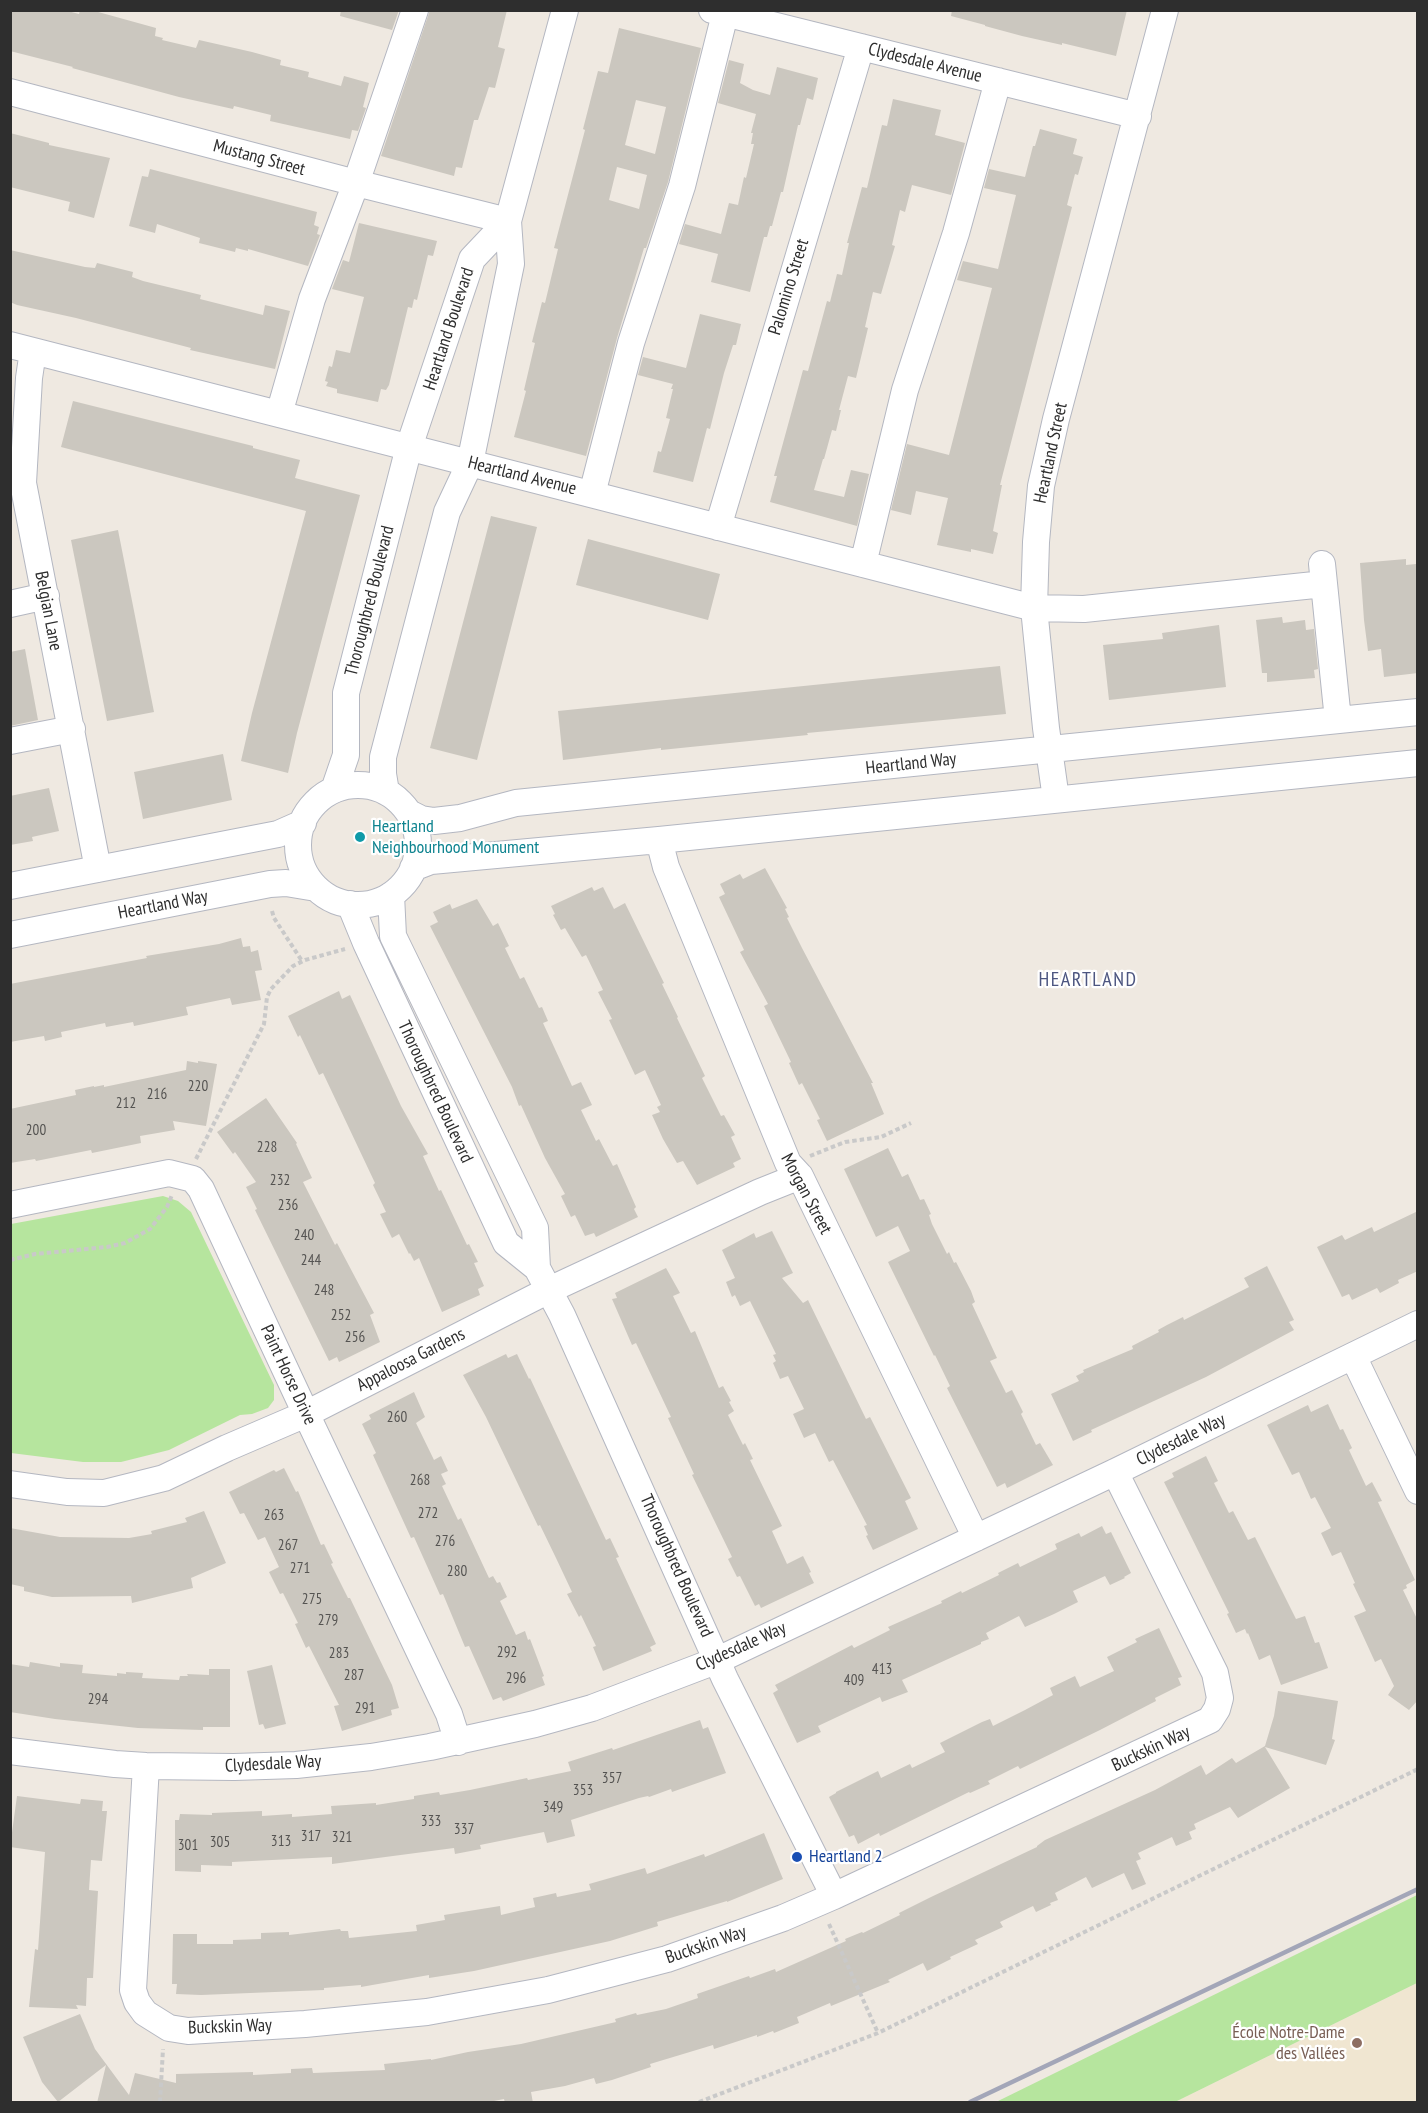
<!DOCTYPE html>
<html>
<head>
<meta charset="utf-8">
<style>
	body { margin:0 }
	#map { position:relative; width:1428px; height:2113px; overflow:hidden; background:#efe9e1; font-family:"PT Sans Narrow",sans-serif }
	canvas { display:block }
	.frame { position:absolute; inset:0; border:12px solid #2e2e2e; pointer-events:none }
</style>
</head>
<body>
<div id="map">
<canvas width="1428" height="2113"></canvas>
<div class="frame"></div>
</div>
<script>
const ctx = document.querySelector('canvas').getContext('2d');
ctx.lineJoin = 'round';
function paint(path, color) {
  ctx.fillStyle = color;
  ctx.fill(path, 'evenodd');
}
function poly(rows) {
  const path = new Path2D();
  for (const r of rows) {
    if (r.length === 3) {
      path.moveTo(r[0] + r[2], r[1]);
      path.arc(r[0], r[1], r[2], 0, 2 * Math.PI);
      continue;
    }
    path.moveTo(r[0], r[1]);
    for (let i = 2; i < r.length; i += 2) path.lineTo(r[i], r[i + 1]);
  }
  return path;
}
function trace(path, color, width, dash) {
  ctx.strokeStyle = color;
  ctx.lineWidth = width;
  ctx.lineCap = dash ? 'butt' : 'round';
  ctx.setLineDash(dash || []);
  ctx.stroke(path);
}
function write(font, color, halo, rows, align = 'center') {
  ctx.font = font + ' "PT Sans Narrow",sans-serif';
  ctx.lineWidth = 4.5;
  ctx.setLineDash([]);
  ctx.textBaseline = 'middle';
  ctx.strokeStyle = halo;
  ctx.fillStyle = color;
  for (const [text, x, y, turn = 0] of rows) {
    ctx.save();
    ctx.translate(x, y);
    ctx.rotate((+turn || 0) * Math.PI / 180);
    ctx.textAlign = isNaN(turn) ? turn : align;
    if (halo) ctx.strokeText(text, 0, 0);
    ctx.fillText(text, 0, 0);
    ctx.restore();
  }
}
paint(poly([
	[1417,1983,1417,2102,1175,2102]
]), '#f0e6d1');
paint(poly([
	[163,1196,178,1201,191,1212,274,1385,274,1400,268,1408,252,1414,240,1415,169,1450,121,1462,83,1462,11,1453,11,1224],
	[1417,1895,1417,1983,1175,2102,996,2102]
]), '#b6e59e');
paint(poly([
	[10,10,64,10,79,14,80,10,91,10,156,28,155,36,163,38,162,40,196,48,199,40,252,52,281,60,280,65,309,72,308,77,341,86,344,76,369,83,363,107,366,108,358,131,352,130,350,139,270,121,271,115,234,106,233,109,179,97,72,68,73,67,10,51],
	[341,10,399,10,392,30,340,16],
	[430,10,507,10,498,47,505,49,495,88,489,87,478,120,474,120,462,168,456,167,454,176,381,156],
	[952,10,1127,10,1116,56,1062,43,1062,45,1022,36,985,26,985,25,951,16],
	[619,28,701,48,668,182,646,248,644,248,617,338,586,456,514,437,526,391,524,390,535,343,532,342,542,302,545,303,558,249,554,248,585,130,583,129,598,71,608,73],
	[636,100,666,107,655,154,625,145],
	[617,167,647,175,639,209,609,200],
	[729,60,744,64,740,83,753,90,770,95,777,67,818,78,813,100,807,98,800,125,798,125,783,192,781,192,772,226,770,226,767,237,764,237,750,292,711,282,718,254,679,244,685,224,721,234,729,203,738,205,744,177,746,178,754,144,751,144,753,133,751,133,756,114,718,103],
	[893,99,941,110,935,135,965,143,951,195,912,185,905,212,900,210,892,245,895,246,881,294,873,292,865,327,868,328,856,378,848,376,839,410,841,410,836,431,832,430,824,459,823,459,814,490,844,497,851,470,869,474,857,526,770,502,777,476,774,476,803,370,808,371,827,301,830,302,837,274,842,275,849,243,847,243,862,187,867,188,882,125,887,126],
	[1040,129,1077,139,1073,154,1083,157,1078,175,1075,174,1067,205,1072,207,1000,485,1002,485,993,531,998,533,993,554,971,549,971,552,937,545,948,498,916,491,911,515,891,510,907,444,949,455,992,288,957,280,963,261,998,269,1016,195,984,188,989,169,1025,177,1033,146,1035,146],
	[10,133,49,143,49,145,110,158,94,218,68,211,70,202,10,187],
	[150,169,317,212,314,225,319,227,317,234,320,235,308,266,248,249,248,251,236,248,235,252,199,243,200,238,157,224,155,233,129,226,142,176,148,177],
	[359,223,437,241,433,256,428,255,417,300,414,299,412,308,408,307,389,385,386,390,381,389,378,402,337,393,337,389,326,386,328,382,325,381,329,366,332,367,336,350,350,353,364,297,332,289,343,260,349,262],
	[10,250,85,267,95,268,97,263,133,272,132,277,143,281,201,295,200,299,263,315,265,305,290,311,275,369,190,350,191,348,76,318,17,305,10,302],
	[700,314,741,324,736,345,733,345,724,373,710,429,707,428,693,482,653,472,658,451,661,452,670,419,666,418,673,389,671,389,673,384,638,375,643,357,686,368],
	[73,401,253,446,253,448,300,460,295,478,360,495,297,733,288,773,241,761,252,713,306,511,61,447],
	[491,516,537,527,477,760,430,748],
	[118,530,154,712,107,721,71,540],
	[588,539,720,574,708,620,576,585],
	[1406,559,1406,565,1416,564,1418,673,1384,677,1381,649,1368,651,1364,620,1360,563],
	[1282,617,1283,623,1305,620,1306,630,1314,629,1318,669,1314,670,1315,678,1267,682,1267,673,1262,673,1256,620],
	[1219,625,1226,687,1109,700,1103,645,1163,639,1162,633],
	[25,649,38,720,10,726,10,652],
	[1000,666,1006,714,807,733,808,735,661,750,661,748,563,760,558,711],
	[223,754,232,800,143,819,134,772],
	[49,788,59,831,32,837,33,841,10,845,10,796],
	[765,868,787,908,785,909,789,917,787,918,802,948,873,1083,871,1083,884,1114,827,1141,817,1120,820,1119,802,1083,799,1085,789,1063,791,1062,764,1006,768,1004,740,952,744,950,719,897,725,894,720,884,740,874,743,879],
	[592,887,594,891,603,887,614,909,625,903,664,983,662,984,678,1017,677,1018,705,1076,702,1078,721,1116,724,1115,735,1135,731,1137,741,1159,733,1163,735,1167,697,1185,683,1161,677,1163,663,1139,652,1115,660,1112,657,1107,661,1105,645,1070,635,1075,609,1020,612,1019,598,992,603,990,586,955,582,957,565,928,561,930,553,915,555,914,551,906],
	[477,899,493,926,498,923,509,946,505,948,520,979,524,977,539,1008,542,1007,548,1021,543,1023,572,1086,581,1082,592,1105,581,1110,596,1141,599,1139,613,1166,617,1164,636,1207,634,1209,638,1217,596,1237,594,1233,585,1236,575,1215,571,1217,561,1196,565,1194,545,1158,521,1105,519,1106,512,1087,430,926,438,922,433,912,450,904,452,909],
	[241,938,243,947,250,946,251,952,258,950,262,970,255,971,261,1000,232,1005,230,998,186,1007,188,1015,134,1026,133,1022,106,1027,105,1023,61,1032,62,1037,45,1041,44,1036,10,1042,10,984,147,958,146,956,219,944],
	[339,991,342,999,350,995,401,1106,428,1154,423,1156,439,1191,441,1190,467,1245,469,1244,478,1262,474,1263,484,1286,478,1289,480,1295,442,1312,419,1258,414,1261,410,1253,409,1254,399,1234,392,1238,380,1214,386,1212,373,1185,375,1183,323,1073,319,1075,300,1035,298,1037,288,1016],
	[187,1061,198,1063,198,1061,217,1064,206,1126,173,1121,175,1130,140,1136,141,1143,92,1153,91,1150,36,1161,35,1159,10,1163,10,1109,76,1095,75,1090,94,1086,94,1087,104,1085,104,1087,186,1070],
	[266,1098,297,1143,296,1144,312,1178,303,1182,335,1245,337,1243,374,1313,370,1315,380,1342,339,1362,337,1357,329,1361,255,1210,257,1209,246,1187,256,1182,235,1152,233,1154,217,1132],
	[888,1148,902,1177,908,1174,920,1200,924,1199,931,1214,929,1215,932,1224,947,1254,949,1252,954,1263,956,1262,971,1291,975,1302,972,1304,997,1358,990,1361,1006,1393,1012,1390,1023,1412,1021,1414,1036,1445,1040,1443,1053,1465,1007,1488,1005,1483,997,1487,947,1388,950,1386,935,1355,934,1356,888,1262,910,1251,898,1226,876,1237,844,1169],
	[1418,1211,1418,1271,1398,1280,1399,1283,1380,1293,1377,1288,1352,1300,1349,1294,1342,1297,1317,1247,1342,1235,1345,1240,1372,1227,1374,1232],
	[772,1231,793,1273,782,1278,803,1303,808,1300,866,1419,870,1417,911,1498,905,1501,918,1529,873,1550,866,1536,868,1535,864,1526,867,1525,833,1460,829,1462,815,1433,804,1438,793,1414,804,1409,788,1376,780,1379,773,1363,776,1361,773,1355,776,1354,750,1301,740,1306,735,1295,732,1297,726,1282,735,1278,722,1250,754,1233,756,1238],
	[1267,1266,1294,1320,1289,1322,1294,1330,1206,1377,1091,1430,1092,1432,1073,1441,1051,1394,1079,1381,1076,1376,1084,1372,1083,1370,1133,1349,1132,1346,1159,1332,1158,1330,1167,1325,1183,1317,1184,1320,1249,1287,1244,1278],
	[666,1268,680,1293,673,1296,691,1333,695,1331,719,1388,723,1386,731,1401,729,1402,734,1411,728,1415,743,1445,745,1443,753,1459,750,1460,782,1526,772,1531,787,1564,803,1556,811,1572,809,1573,814,1583,761,1608,759,1604,755,1606,740,1576,737,1577,728,1559,732,1557,692,1475,694,1474,668,1418,671,1417,636,1343,632,1345,612,1299,617,1298,615,1293],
	[506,1354,508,1358,517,1354,529,1379,530,1378,606,1540,610,1538,619,1557,616,1558,656,1644,650,1647,652,1651,603,1671,593,1647,596,1646,581,1615,579,1617,567,1594,572,1592,556,1558,540,1525,538,1526,486,1417,463,1375],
	[414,1392,425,1417,416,1423,434,1460,441,1456,448,1471,441,1474,446,1484,442,1486,458,1520,461,1518,489,1578,493,1576,497,1583,500,1582,507,1597,500,1601,516,1635,525,1631,528,1640,530,1639,544,1676,542,1677,545,1685,503,1701,501,1697,493,1700,469,1646,465,1647,443,1594,440,1595,414,1537,411,1538,378,1466,373,1455,376,1453,362,1424,371,1419,369,1415],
	[1328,1404,1340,1430,1343,1429,1352,1448,1349,1450,1366,1486,1372,1482,1382,1501,1378,1502,1415,1580,1406,1585,1407,1588,1403,1590,1418,1621,1418,1700,1409,1710,1388,1695,1394,1686,1381,1659,1375,1662,1354,1616,1366,1611,1353,1584,1355,1583,1341,1552,1332,1556,1321,1533,1331,1528,1315,1497,1311,1499,1299,1472,1292,1475,1267,1425,1308,1405,1311,1412],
	[1206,1456,1218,1481,1214,1483,1229,1513,1233,1511,1248,1540,1255,1537,1296,1619,1305,1616,1315,1643,1319,1642,1328,1668,1281,1685,1270,1655,1259,1660,1248,1633,1247,1634,1245,1629,1236,1633,1227,1614,1229,1613,1164,1482,1174,1477,1172,1473],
	[284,1468,296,1492,298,1491,321,1545,324,1544,333,1563,331,1564,348,1598,350,1598,392,1685,399,1708,391,1710,392,1715,342,1731,334,1706,339,1705,309,1646,306,1648,295,1624,298,1623,283,1593,280,1594,269,1572,279,1567,265,1537,258,1540,244,1513,240,1514,229,1492,274,1470,276,1472],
	[204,1511,226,1563,191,1578,193,1588,132,1603,131,1596,52,1597,24,1591,24,1587,10,1584,10,1528,60,1537,129,1538,152,1534,151,1531,187,1522,185,1518],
	[1102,1526,1106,1534,1111,1532,1131,1573,1124,1577,1125,1578,1110,1585,1105,1576,1073,1591,1078,1602,1054,1614,1025,1627,1019,1616,986,1633,989,1639,981,1642,981,1644,902,1680,908,1692,882,1702,880,1697,852,1710,818,1726,821,1732,797,1743,773,1693,778,1690,775,1685,852,1645,854,1648,890,1630,888,1627,942,1603,941,1601,961,1591,962,1593,999,1575,998,1573,1018,1563,1020,1567,1057,1549,1055,1544,1079,1533,1081,1537],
	[1159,1628,1182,1677,1178,1678,1181,1685,1155,1698,1156,1701,1100,1730,1020,1769,1018,1766,988,1781,990,1784,970,1793,969,1792,880,1836,879,1833,858,1844,854,1835,849,1837,829,1797,836,1793,836,1792,878,1771,881,1778,910,1764,912,1768,945,1752,940,1743,982,1722,990,1719,993,1726,1025,1710,1053,1695,1050,1688,1075,1676,1080,1687,1114,1671,1107,1657,1137,1642,1135,1639],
	[30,1662,60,1667,60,1663,83,1665,82,1673,117,1676,117,1673,126,1674,126,1672,143,1673,142,1678,179,1680,180,1676,188,1676,187,1674,209,1675,209,1669,230,1669,230,1727,203,1727,203,1730,138,1728,55,1719,10,1712,10,1664,29,1667],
	[272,1665,286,1724,265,1729,263,1724,259,1725,247,1671],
	[1278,1691,1338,1701,1332,1739,1335,1740,1326,1765,1265,1747,1290,1788,1238,1818,1230,1807,1194,1824,1196,1829,1189,1832,1192,1839,1176,1846,1172,1837,1138,1853,1141,1859,1136,1861,1146,1884,1132,1890,1124,1873,1092,1888,1086,1877,1055,1893,1058,1900,1050,1903,1051,1905,1036,1912,1033,1906,1000,1922,1003,1927,975,1940,978,1944,950,1957,951,1959,927,1971,923,1963,888,1980,890,1982,831,2006,830,2003,797,2017,799,2023,774,2033,773,2031,757,2037,757,2035,714,2049,713,2045,650,2064,651,2067,612,2080,596,2084,594,2078,565,2086,531,2092,533,2103,505,2103,504,2099,484,2103,97,2103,106,2065,58,2102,42,2082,23,2037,80,2014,95,2049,129,2095,135,2073,176,2083,176,2074,253,2072,253,2075,291,2073,291,2069,312,2068,313,2073,385,2070,384,2064,431,2059,431,2060,468,2052,521,2044,616,2022,615,2019,636,2013,637,2015,666,2009,698,1998,697,1994,749,1976,750,1978,775,1969,776,1972,846,1941,845,1939,862,1932,863,1933,900,1915,899,1913,931,1897,1037,1847,1037,1846,1045,1840,1155,1790,1201,1765,1206,1775,1232,1758,1236,1763,1265,1746,1274,1716],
	[700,1720,703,1729,708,1727,726,1773,672,1792,671,1789,649,1797,648,1796,639,1798,571,1820,575,1836,547,1843,544,1832,480,1845,481,1849,455,1854,454,1848,332,1864,332,1857,232,1862,232,1866,201,1865,201,1872,175,1871,175,1820,179,1820,180,1814,212,1815,212,1813,262,1811,262,1816,292,1814,292,1817,332,1814,331,1806,376,1803,376,1805,414,1799,414,1796,439,1792,440,1795,470,1790,527,1778,528,1780,571,1771,568,1762,612,1748,613,1750],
	[17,1796,80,1804,81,1799,103,1801,102,1811,107,1811,102,1861,91,1860,89,1890,98,1891,93,1978,87,1978,86,2006,76,2005,78,2009,29,2007,35,1949,38,1950,45,1852,10,1847],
	[764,1833,783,1879,727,1902,727,1901,657,1922,658,1926,610,1941,474,1971,429,1978,429,1975,361,1987,361,1985,324,1988,324,1990,201,1995,176,1994,177,1984,172,1984,173,1934,197,1934,197,1944,233,1944,233,1940,261,1939,261,1933,289,1932,289,1935,340,1929,341,1931,348,1931,349,1938,417,1931,416,1925,445,1920,444,1915,500,1906,501,1915,535,1907,533,1898,556,1893,557,1897,591,1890,589,1884,645,1868,647,1874,704,1854,705,1857]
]), '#cbc7bf');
const minor = poly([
	[712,10,1138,116],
	[10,92,356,183,508,221,565,10],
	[10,345,1034,608,1084,609,1324,584],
	[33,351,29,378,23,483,98,869],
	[279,414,312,299,356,183,415,10],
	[592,494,631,343,682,186,725,14],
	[718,527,861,47],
	[863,564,905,390,956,233,998,81],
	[1322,564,1338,720],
	[10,604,46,596],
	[10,741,72,729],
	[358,845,60],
	[334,790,346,755,346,693,409,447,472,259,508,221,511,264,470,463,447,512,383,757,383,774,386,792],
	[1056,799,1046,728,1034,608,1036,542,1041,486,1056,419,1165,10],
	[409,813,421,819,434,821,460,818,516,803,1418,712],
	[659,840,666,867,788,1163,800,1176,976,1538],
	[413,868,431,861,659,840,1418,763],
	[10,886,278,834,303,823],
	[391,895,393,936,535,1228,537,1268],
	[350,904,366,943,506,1243,537,1268,562,1315,725,1679,834,1896],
	[10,935,270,884,286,883,316,888],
	[10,1205,169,1173,193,1179,201,1189,300,1401,449,1714,458,1742],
	[1353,1356,1418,1491],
	[10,1484,67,1492,104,1493,164,1478,227,1448,306,1414,547,1291,760,1192,800,1176],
	[10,1751,115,1764,146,1766,234,1767,296,1765,371,1757,430,1747,535,1724,592,1708,718,1660,1115,1472,1418,1324],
	[146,1766,133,1990,137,2002,145,2013,169,2028,188,2031,305,2024,427,2012,548,1990,667,1959,783,1918,834,1896,1210,1720,1217,1709,1220,1698,1215,1673,1115,1472]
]);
trace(minor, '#b4b7c1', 28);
trace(poly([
	[272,911,274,918,302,961],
	[810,1156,845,1142,881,1137,911,1123],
	[196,1159,260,1032,264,1024,267,997,271,989,293,966,305,960,345,949],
	[10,1260,35,1254,107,1247,125,1243,150,1229,167,1207,172,1195],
	[829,1924,878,2033],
	[160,2102,163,2049],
	[699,2102,878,2033,1418,1769]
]), '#c9c9c9', 4, [4.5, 3]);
trace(minor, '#fff', 26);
trace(poly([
	[970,2102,1418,1889]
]), '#a3a6b8', 4.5);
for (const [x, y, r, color] of [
	[360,837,6,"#0f9aa8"],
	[797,1857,6,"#1a4fb4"],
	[1357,2043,6,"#8d6e63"]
]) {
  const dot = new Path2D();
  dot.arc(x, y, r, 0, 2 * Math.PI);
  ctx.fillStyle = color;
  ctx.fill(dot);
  trace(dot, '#fff', 2);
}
write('15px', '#555452', null, [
	["220",198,1087],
	["216",157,1095],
	["212",126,1104],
	["200",36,1131],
	["228",267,1148],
	["232",280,1181],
	["236",288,1206],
	["240",304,1236],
	["244",311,1261],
	["248",324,1291],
	["252",341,1316],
	["256",355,1338],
	["260",397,1418],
	["268",420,1481],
	["272",428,1514],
	["263",274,1516],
	["276",445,1542],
	["267",288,1546],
	["271",300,1569],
	["280",457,1572],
	["275",312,1600],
	["279",328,1621],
	["292",507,1653],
	["283",339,1654],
	["413",882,1670],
	["287",354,1676],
	["296",516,1679],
	["409",854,1681],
	["294",98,1700],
	["291",365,1709],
	["357",612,1779],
	["353",583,1791],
	["349",553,1808],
	["333",431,1822],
	["337",464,1830],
	["317",311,1837],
	["321",342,1838],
	["313",281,1842],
	["305",220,1843],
	["301",188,1846]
]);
write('18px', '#2e2e2e', '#fff', [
	["Clydesdale Avenue",925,63,14],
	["Mustang Street",259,158,15],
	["Palomino Street",789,287,-73],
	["Heartland Boulevard",449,329,-72],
	["Heartland Street",1051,453,-78],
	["Heartland Avenue",522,476,14],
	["Thoroughbred Boulevard",370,601,-76],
	["Belgian Lane",48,611,79],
	["Heartland Way",911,764,-6],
	["Heartland Way",163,905,-11],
	["Thoroughbred Boulevard",435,1092,65],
	["Morgan Street",806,1194,62],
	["Appaloosa Gardens",411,1360,-27],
	["Paint Horse Drive",288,1375,65],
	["Clydesdale Way",1181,1440,-26],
	["Thoroughbred Boulevard",676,1566,66],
	["Clydesdale Way",741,1647,-24],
	["Buckskin Way",1151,1749,-25],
	["Clydesdale Way",273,1764,-3],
	["Buckskin Way",706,1945,-19],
	["Buckskin Way",230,2027,-2]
]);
write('18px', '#0d838f', '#fff', [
	["Heartland",372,827],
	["Neighbourhood Monument",372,848]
], 'left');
write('18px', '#164399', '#fff', [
	["Heartland 2",809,1857]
], 'left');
write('18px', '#785e54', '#fff', [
	["École Notre-Dame",1345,2033],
	["des Vallées",1345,2054]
], 'right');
ctx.letterSpacing = '1.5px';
write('20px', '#4d5680', '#fff', [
	["HEARTLAND",1088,980]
]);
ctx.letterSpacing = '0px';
</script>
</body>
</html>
